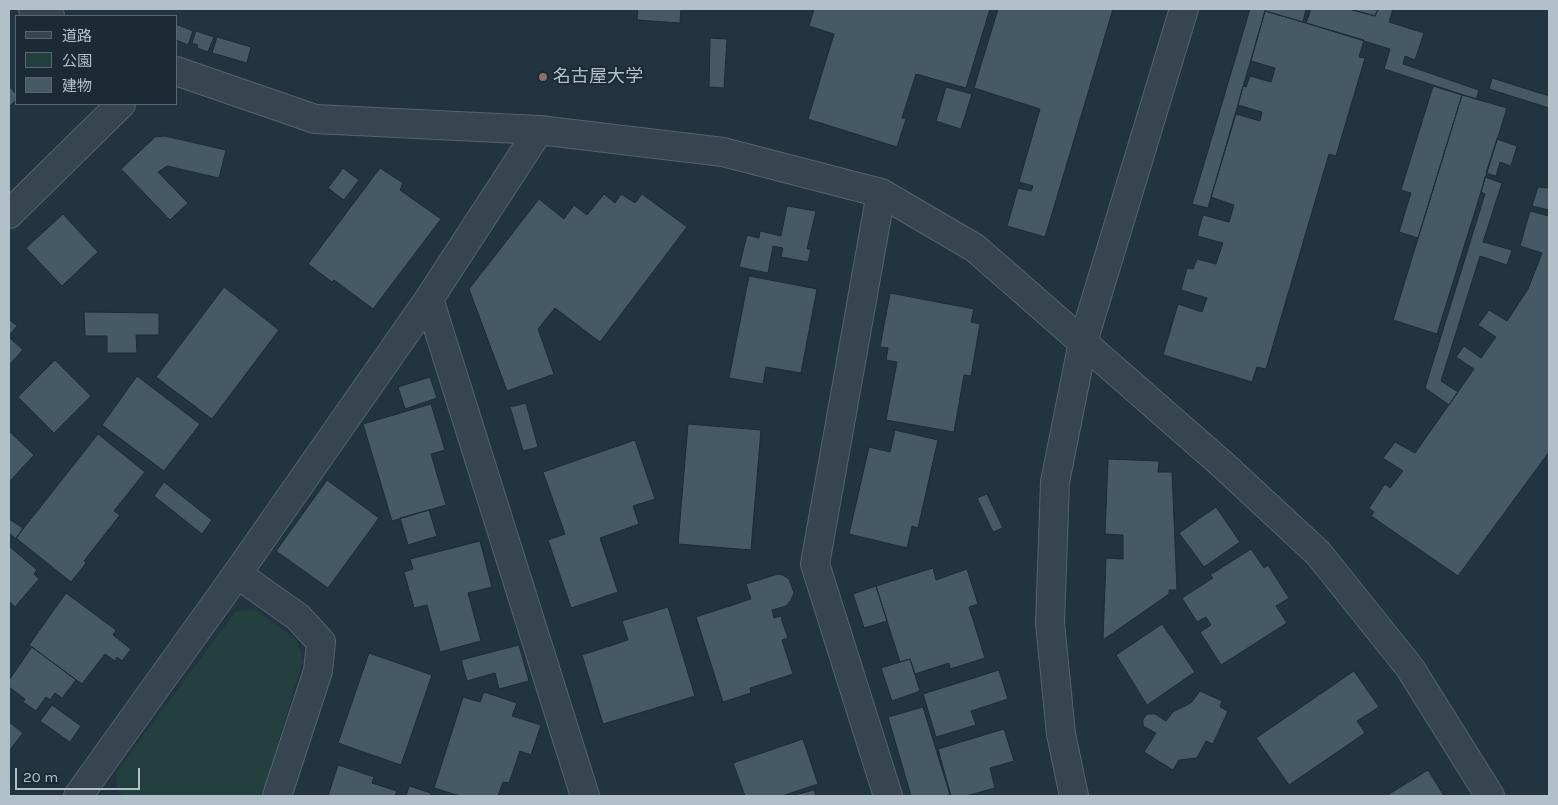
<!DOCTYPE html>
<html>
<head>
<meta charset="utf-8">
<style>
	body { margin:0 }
	#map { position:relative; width:1558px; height:805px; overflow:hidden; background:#22343f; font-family:Karla,"Noto Sans JP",sans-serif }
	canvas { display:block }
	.frame { position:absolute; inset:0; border:10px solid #b2c0ca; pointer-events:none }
	.legend { position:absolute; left:15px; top:15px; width:162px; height:90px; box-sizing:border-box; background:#1b2a34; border:1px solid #576670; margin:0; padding:6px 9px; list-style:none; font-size:15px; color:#b2c0ca }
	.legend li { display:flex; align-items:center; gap:10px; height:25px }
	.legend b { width:25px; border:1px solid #576670 }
	.scale { position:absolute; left:15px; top:768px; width:125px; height:22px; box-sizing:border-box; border:2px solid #b2c0ca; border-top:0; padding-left:6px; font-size:15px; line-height:18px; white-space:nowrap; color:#b2c0ca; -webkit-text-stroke:4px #1b2a34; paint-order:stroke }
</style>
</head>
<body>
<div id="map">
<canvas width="1558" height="805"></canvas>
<div class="frame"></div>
<ul class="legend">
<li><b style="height:6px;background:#36454f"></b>道路</li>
<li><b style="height:14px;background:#24403e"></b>公園</li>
<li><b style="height:14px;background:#455a65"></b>建物</li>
</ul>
<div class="scale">20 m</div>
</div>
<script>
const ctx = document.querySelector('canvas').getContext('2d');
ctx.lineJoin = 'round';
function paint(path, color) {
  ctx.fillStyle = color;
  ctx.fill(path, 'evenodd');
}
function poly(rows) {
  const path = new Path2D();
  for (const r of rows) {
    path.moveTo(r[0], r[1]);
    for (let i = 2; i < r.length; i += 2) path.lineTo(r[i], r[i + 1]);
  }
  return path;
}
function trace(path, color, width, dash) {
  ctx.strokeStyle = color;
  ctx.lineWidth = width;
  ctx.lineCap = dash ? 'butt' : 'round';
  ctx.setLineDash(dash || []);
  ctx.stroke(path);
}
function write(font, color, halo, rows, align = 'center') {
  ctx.font = font + ' Karla,"Noto Sans JP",sans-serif';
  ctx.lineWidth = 4;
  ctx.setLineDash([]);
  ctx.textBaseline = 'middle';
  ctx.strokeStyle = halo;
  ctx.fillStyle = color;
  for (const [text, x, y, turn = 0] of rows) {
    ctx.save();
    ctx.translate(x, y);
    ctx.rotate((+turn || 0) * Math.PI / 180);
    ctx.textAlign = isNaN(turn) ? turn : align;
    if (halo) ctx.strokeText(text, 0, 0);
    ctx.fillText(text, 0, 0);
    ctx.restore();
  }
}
paint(poly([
	[254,609,297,640,303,660,262,796,124,796,117,791,116,773,235,612]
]), '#24403e');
const building = poly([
	[638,9,681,9,680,23,637,20,638,9],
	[814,9,990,9,966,88,916,74,902,118,906,119,897,147,808,119,834,34,809,26,814,9],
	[998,9,1113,9,1045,237,1007,226,1018,188,1031,191,1033,186,1019,182,1040,109,974,88,998,9],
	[1250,9,1306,9,1303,22,1265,11,1208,208,1192,204,1250,9],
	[1311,9,1349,9,1375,16,1378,9,1393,9,1389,22,1424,33,1415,60,1405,56,1403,64,1479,90,1476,99,1384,69,1390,49,1306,23,1311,9],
	[1349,9,1378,9,1375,16,1349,9],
	[1265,11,1364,40,1359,57,1365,58,1336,156,1329,154,1266,369,1257,367,1252,382,1163,355,1178,304,1202,312,1207,298,1181,290,1187,268,1193,269,1197,259,1216,264,1223,243,1197,236,1203,215,1229,222,1234,205,1211,197,1236,114,1260,121,1262,112,1238,105,1243,86,1246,87,1250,76,1271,82,1275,68,1251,61,1265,11],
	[176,24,193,31,188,45,176,40,176,24],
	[196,31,214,37,208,52,197,48,198,45,192,43,196,31],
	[217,37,251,47,247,63,212,53,217,37],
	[710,38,727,39,724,88,709,87,710,38],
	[1492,78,1549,96,1549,108,1489,89,1492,78],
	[9,86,16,94,16,100,9,107,9,86],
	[1433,86,1462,95,1418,238,1399,232,1411,193,1401,190,1433,86],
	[946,87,972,94,961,129,936,121,946,87],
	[1462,95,1507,108,1437,334,1393,320,1462,95],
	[165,136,226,150,219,178,167,166,158,172,188,203,170,220,121,169,155,137,165,136],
	[1497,139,1517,146,1511,166,1500,162,1496,176,1486,173,1497,139],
	[343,168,359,180,344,200,328,188,343,168],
	[380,168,403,183,400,190,441,219,373,309,334,280,332,282,308,264,380,168],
	[1485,177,1502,183,1483,242,1512,250,1507,265,1480,256,1441,381,1458,392,1449,405,1425,388,1485,194,1481,192,1485,177],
	[1538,187,1549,188,1549,210,1532,206,1538,187],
	[604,194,615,203,621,194,635,203,642,194,687,227,600,342,555,308,538,329,554,374,507,391,469,289,539,199,564,219,574,205,587,215,604,194],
	[787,206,816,211,807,249,811,249,808,262,781,257,783,248,773,246,768,273,739,267,747,235,759,238,760,231,781,236,787,206],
	[1530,211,1549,216,1549,452,1458,576,1371,516,1374,512,1369,508,1385,484,1390,488,1403,471,1383,458,1395,442,1415,453,1474,369,1456,357,1464,346,1481,358,1496,337,1478,325,1489,310,1507,321,1528,289,1542,253,1520,246,1530,211],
	[63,214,98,252,62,286,26,248,63,214],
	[749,276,817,289,801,373,766,367,763,384,729,378,749,276],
	[224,287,279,330,212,419,156,377,224,287],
	[890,293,974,309,971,322,980,324,971,376,964,375,954,432,886,420,897,362,886,360,888,348,880,347,890,293],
	[84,312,159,313,159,335,136,335,137,353,107,353,107,336,85,336,84,312],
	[9,319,17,326,9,336,9,319],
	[9,337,23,350,9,365,9,337],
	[55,360,91,396,54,433,18,397,55,360],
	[137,376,200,424,164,471,102,425,137,376],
	[430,377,437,398,405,409,398,387,430,377],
	[526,403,538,447,523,451,510,407,526,403],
	[431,404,445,450,431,454,446,505,392,521,363,424,431,404],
	[688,424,761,430,751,550,678,544,688,424],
	[895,430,938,440,918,528,912,526,907,548,849,534,869,447,890,452,895,430],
	[9,431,34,455,9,482,9,431],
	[98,434,145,472,114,511,120,515,84,561,86,563,71,582,16,538,98,434],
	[635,440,655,499,633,506,639,524,600,538,618,592,571,608,548,540,565,534,543,472,635,440],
	[1108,459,1159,461,1158,472,1172,472,1177,590,1169,590,1169,594,1103,640,1106,558,1123,559,1123,535,1105,534,1108,459],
	[327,480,379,518,328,588,276,551,327,480],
	[164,482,212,520,202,534,154,496,164,482],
	[987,494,1003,528,993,532,977,498,987,494],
	[1216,507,1240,542,1204,567,1179,533,1216,507],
	[429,510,437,536,408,545,400,518,429,510],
	[9,519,23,528,16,539,9,533,9,519],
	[480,541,492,587,468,593,481,641,440,652,427,605,414,608,404,572,413,569,410,559,480,541],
	[9,546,37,570,34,574,39,579,15,607,10,602,9,604,9,546],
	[1251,549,1264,568,1268,565,1289,598,1276,606,1287,623,1221,665,1200,632,1211,625,1206,617,1197,622,1182,598,1213,578,1210,575,1251,549],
	[933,568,936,580,967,569,978,604,969,607,985,658,950,669,949,663,915,674,910,659,900,662,876,586,933,568],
	[778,574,783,575,789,579,794,593,791,600,786,606,772,610,774,618,781,616,782,621,788,638,782,640,793,674,750,688,751,693,723,702,696,617,751,599,746,584,778,574],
	[876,586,887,621,864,628,853,594,876,586],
	[66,593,116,630,113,635,131,649,122,661,117,657,115,661,105,654,82,684,29,645,66,593],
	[668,607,695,696,603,724,582,655,628,640,622,621,668,607],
	[1162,624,1195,672,1147,705,1116,655,1162,624],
	[519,645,529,681,499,689,495,673,467,681,461,660,519,645],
	[32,647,76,680,62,698,55,693,50,700,46,697,36,711,23,702,25,699,9,687,9,680,32,647],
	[369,653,432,675,401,765,338,743,369,653],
	[910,659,920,691,892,701,881,668,910,659],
	[999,670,1008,699,971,711,976,725,936,737,923,694,999,670],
	[1354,671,1379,707,1357,721,1365,733,1289,785,1256,738,1354,671],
	[1200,691,1222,701,1220,707,1228,711,1213,744,1206,741,1197,758,1179,760,1173,770,1144,752,1156,733,1143,726,1143,719,1147,714,1155,714,1166,721,1173,712,1191,703,1200,691],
	[484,692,517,703,512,716,541,725,531,755,520,751,509,783,503,782,498,796,460,796,434,788,463,697,480,702,484,692],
	[52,705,81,726,70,742,40,721,52,705],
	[923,707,950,795,944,796,911,796,888,717,923,707],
	[9,722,23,733,9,751,9,722],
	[1004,729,1014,761,990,768,995,788,966,796,951,796,938,749,1004,729],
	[803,739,818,784,782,796,745,796,733,763,803,739],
	[338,765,374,777,372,783,397,791,395,796,328,796,338,765],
	[1428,770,1444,796,1386,796,1428,770],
	[409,786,431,793,430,796,406,796,409,786],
	[814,790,816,796,791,796,814,790]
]);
paint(building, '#455a65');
trace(building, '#1d2c36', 1);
const minor = poly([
	[33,9,50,16],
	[176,71,315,119,539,130,723,152,881,193,975,248,1222,464,1318,553,1410,668,1490,796],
	[539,130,429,299,585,796],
	[881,193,815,564,888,796],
	[9,214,121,104],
	[237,574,298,617,321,642,318,671,277,796],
	[78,796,237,574,429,299],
	[1074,796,1061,734,1050,623,1055,482,1083,342,1184,9]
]);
trace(minor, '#54636d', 30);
trace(minor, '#36454f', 28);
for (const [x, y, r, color] of [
	[543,77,5,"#8d6e63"]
]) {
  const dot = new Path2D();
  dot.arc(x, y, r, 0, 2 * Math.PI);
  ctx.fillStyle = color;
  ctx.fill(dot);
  trace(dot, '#1b2a34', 2);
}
write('18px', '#b2c0ca', '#1b2a34', [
	["名古屋大学",553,77]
], 'left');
</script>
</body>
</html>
